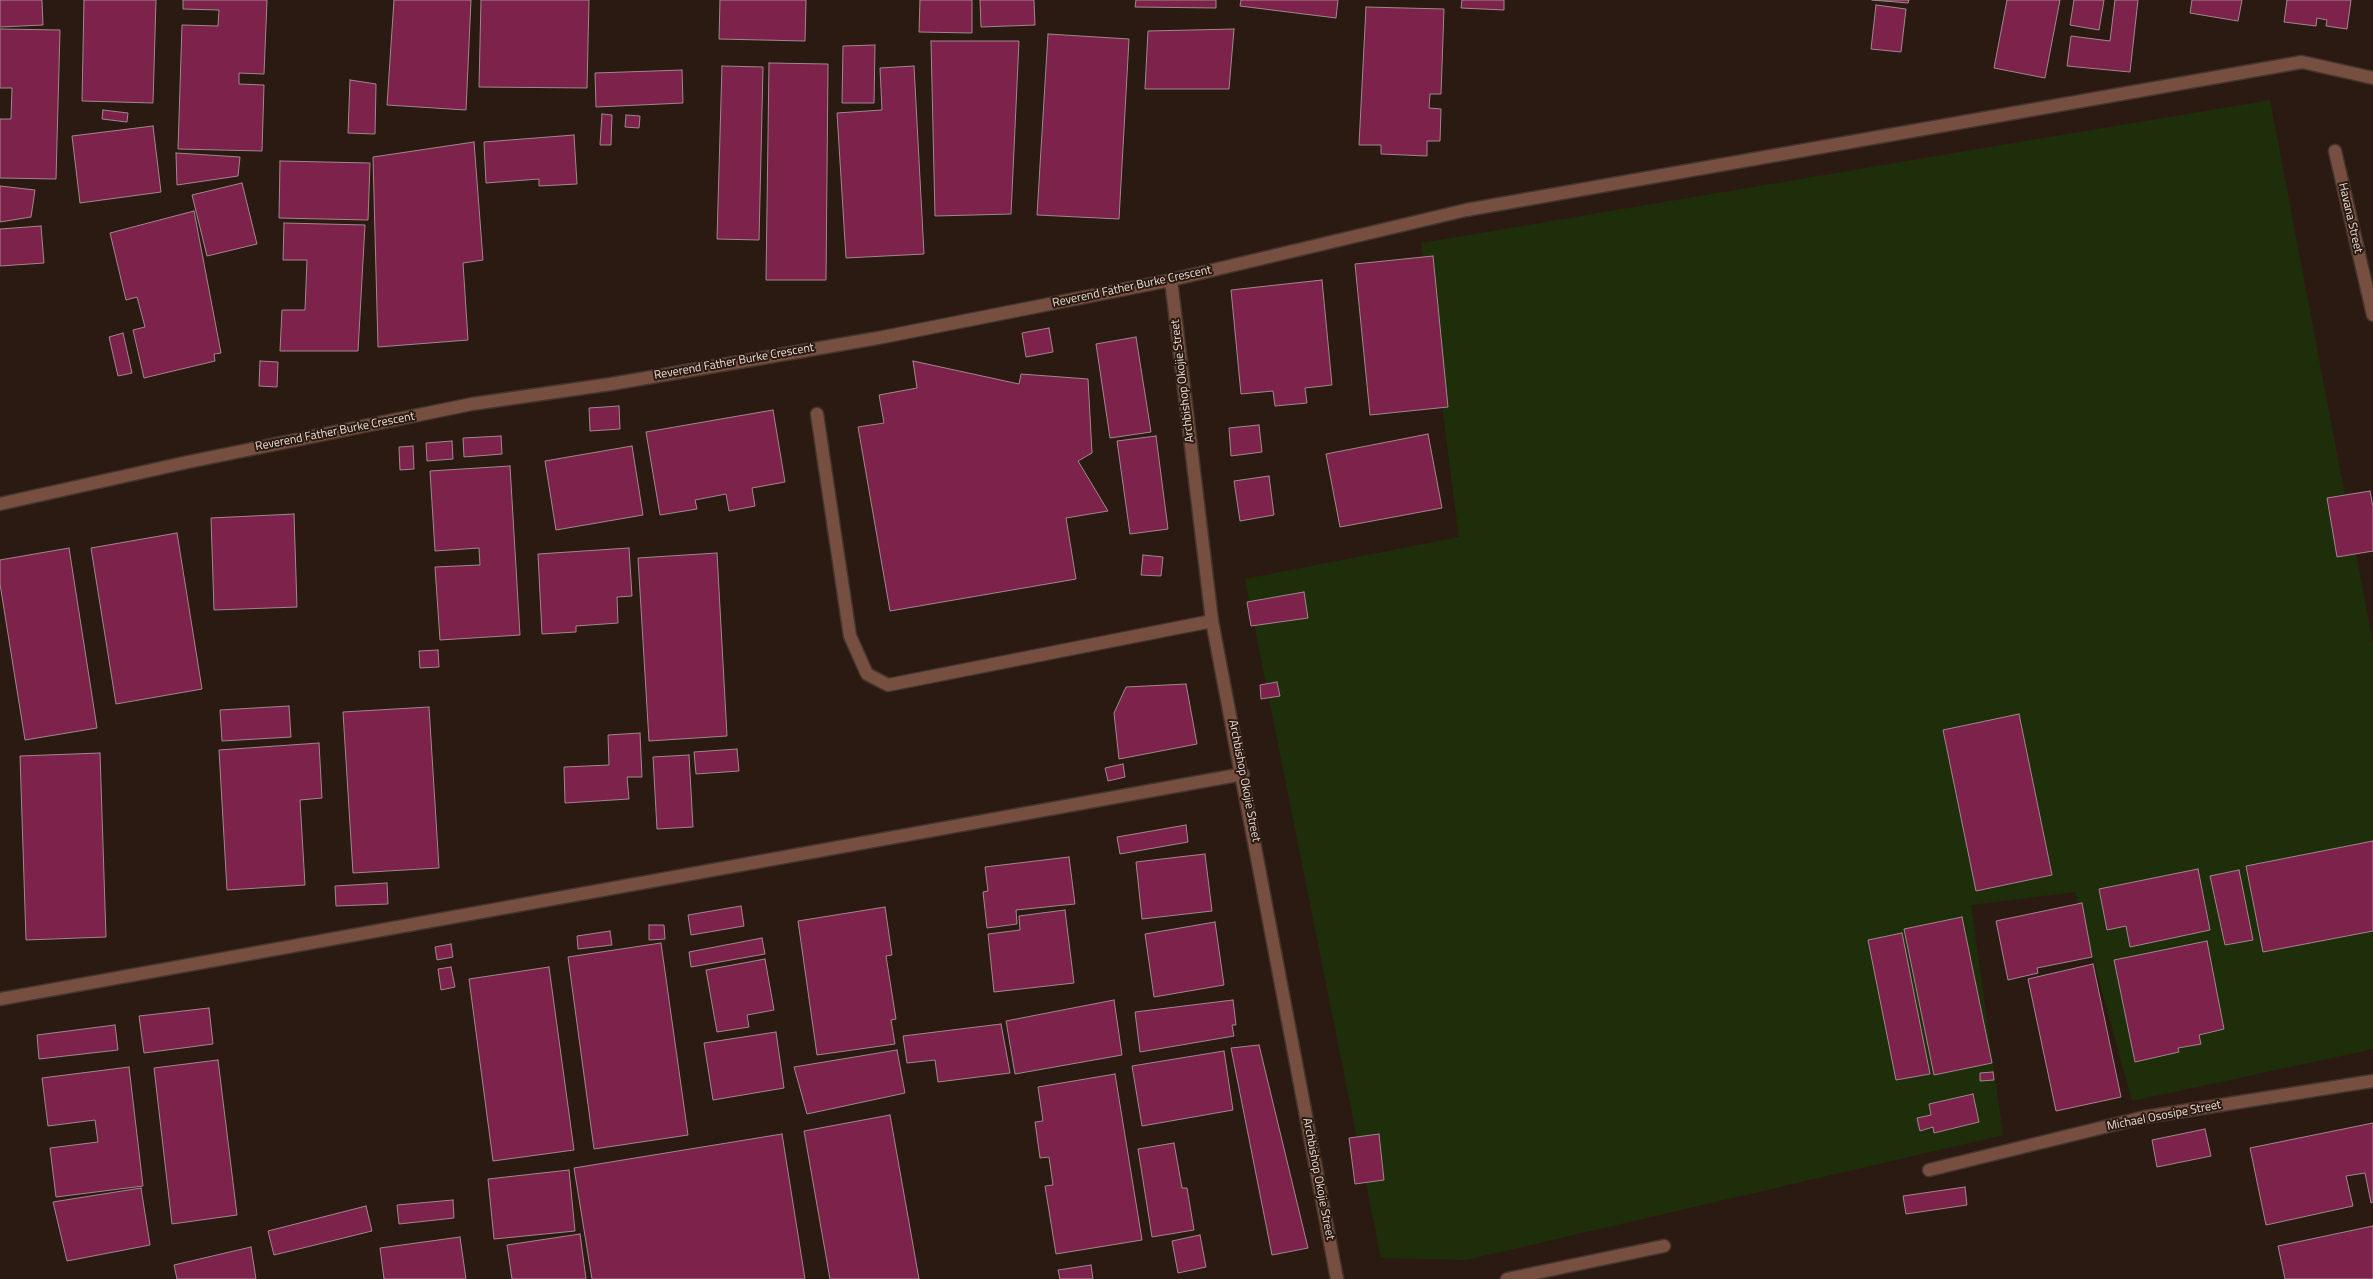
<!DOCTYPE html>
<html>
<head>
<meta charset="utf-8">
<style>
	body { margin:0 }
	canvas { display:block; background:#2b1a11 }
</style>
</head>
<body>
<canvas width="2373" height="1279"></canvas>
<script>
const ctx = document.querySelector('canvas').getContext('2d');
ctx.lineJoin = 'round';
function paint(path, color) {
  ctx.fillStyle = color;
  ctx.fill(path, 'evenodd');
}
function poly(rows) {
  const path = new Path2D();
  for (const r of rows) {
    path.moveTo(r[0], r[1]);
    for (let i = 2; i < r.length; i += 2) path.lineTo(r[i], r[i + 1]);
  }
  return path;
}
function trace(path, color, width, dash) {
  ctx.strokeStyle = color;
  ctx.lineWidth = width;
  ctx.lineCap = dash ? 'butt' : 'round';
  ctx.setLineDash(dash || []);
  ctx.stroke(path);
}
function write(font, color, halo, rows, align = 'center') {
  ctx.font = font + ' "Titillium Web",sans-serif';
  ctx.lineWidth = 4;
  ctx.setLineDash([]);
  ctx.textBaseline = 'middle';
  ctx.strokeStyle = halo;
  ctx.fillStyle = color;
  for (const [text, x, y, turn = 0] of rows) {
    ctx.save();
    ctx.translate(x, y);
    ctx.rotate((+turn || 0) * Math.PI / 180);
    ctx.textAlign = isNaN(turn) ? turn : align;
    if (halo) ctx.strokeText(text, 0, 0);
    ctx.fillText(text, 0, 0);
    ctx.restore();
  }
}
paint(poly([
	[2270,100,2373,644,2373,1049,2132,1101,2075,892,1971,905,2003,1135,1466,1260,1381,1258,1245,579,1459,537,1421,243]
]), '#1f2e0a');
const building = poly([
	[0,0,42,0,43,25,0,27,0,0],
	[84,0,156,0,153,103,82,101,84,0],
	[183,0,267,0,264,74,239,73,239,84,264,85,262,151,178,149,182,25,218,26,219,10,183,9,183,0],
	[394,0,471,0,466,110,387,105,394,0],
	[481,0,589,0,587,88,479,87,481,0],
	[720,0,806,0,805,41,719,39,720,0],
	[920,0,972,0,972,33,919,32,920,0],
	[980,0,1034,0,1035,25,981,27,980,0],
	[1136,0,1216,0,1216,8,1135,7,1136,0],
	[1241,0,1338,0,1336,18,1240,6,1241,0],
	[1462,0,1504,0,1504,10,1461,8,1462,0],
	[1872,0,1909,0,1908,3,1872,0],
	[2007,0,2060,0,2045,78,1994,68,2007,0],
	[2074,0,2104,0,2099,30,2070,25,2074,0],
	[2115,0,2138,0,2130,72,2067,66,2071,36,2110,41,2115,0],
	[2192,0,2242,0,2238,21,2190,13,2192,0],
	[2287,0,2351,0,2347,29,2326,26,2327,20,2317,18,2316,26,2284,22,2287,0],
	[1876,5,1906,9,1901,52,1871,49,1876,5],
	[1366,7,1444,9,1441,94,1430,94,1429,108,1441,109,1440,141,1427,141,1427,156,1381,154,1381,145,1359,145,1366,7],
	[0,29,60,30,56,179,0,178,0,119,11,119,12,88,0,88,0,29],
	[1234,29,1229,89,1145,89,1148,31,1234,29],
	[1048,34,1129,39,1119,219,1037,215,1048,34],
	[931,41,1019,41,1011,214,935,216,931,41],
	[875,45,874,103,842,103,843,46,875,45],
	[769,63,828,64,826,280,766,280,769,63],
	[722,66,763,67,759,240,717,239,722,66],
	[914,66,924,254,846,258,837,113,882,110,880,68,914,66],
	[682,70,683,103,596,107,595,73,682,70],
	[350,80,376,84,375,134,348,133,350,80],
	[103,110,128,113,127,122,102,119,103,110],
	[602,114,612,115,611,145,600,145,602,114],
	[626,115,640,116,639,128,625,127,626,115],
	[153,126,161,192,80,203,72,136,153,126],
	[574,135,577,184,539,186,539,179,486,183,484,142,574,135],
	[474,142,483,260,463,263,468,340,378,347,373,157,474,142],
	[176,153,240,157,238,176,177,185,176,153],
	[280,161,370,163,368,220,279,218,280,161],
	[242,183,257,244,207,256,192,195,242,183],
	[0,186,35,190,31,217,0,222,0,186],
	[194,211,221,353,214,354,215,361,144,378,133,330,145,327,137,297,126,300,110,233,194,211],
	[284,223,365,225,358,351,280,351,282,310,305,310,307,260,283,260,284,223],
	[41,226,44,263,0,266,0,229,41,226],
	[1433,256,1448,407,1370,415,1355,264,1433,256],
	[1322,280,1332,385,1305,388,1307,403,1275,406,1273,391,1241,394,1231,290,1322,280],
	[1049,328,1053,352,1026,357,1022,333,1049,328],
	[123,333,132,373,118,376,109,337,123,333],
	[1136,337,1151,432,1110,438,1096,344,1136,337],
	[260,361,278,362,277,387,259,386,260,361],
	[913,361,1019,384,1021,374,1088,379,1092,453,1078,461,1108,511,1066,518,1076,579,890,611,858,427,884,423,879,395,917,388,913,361],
	[619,406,620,429,590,431,589,408,619,406],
	[773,410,785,482,752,488,755,506,729,511,726,494,695,500,697,509,660,515,646,432,773,410],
	[1259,425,1262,452,1231,456,1229,428,1259,425],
	[1428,434,1442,508,1340,527,1326,454,1428,434],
	[501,436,502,454,464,457,463,438,501,436],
	[1156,436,1168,529,1130,534,1117,441,1156,436],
	[452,441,453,459,427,461,426,443,452,441],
	[413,446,414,469,400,470,399,447,413,446],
	[632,446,643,515,556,530,545,461,632,446],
	[510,466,520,635,440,640,435,567,480,565,479,548,435,551,430,471,510,466],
	[1269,476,1274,515,1240,521,1234,481,1269,476],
	[2370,491,2373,507,2373,551,2337,557,2327,498,2370,491],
	[294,514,297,607,214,610,211,518,294,514],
	[177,533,202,689,116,704,91,548,177,533],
	[69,548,97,728,25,740,0,584,0,560,69,548],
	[629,548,632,596,617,597,618,623,576,626,576,632,542,634,538,554,629,548],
	[717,553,727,736,649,741,638,558,717,553],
	[1143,555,1163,557,1161,576,1141,575,1143,555],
	[1304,592,1308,618,1251,626,1247,602,1304,592],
	[438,650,439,667,420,668,419,651,438,650],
	[1277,682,1280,696,1261,699,1260,685,1277,682],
	[1186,684,1197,744,1119,759,1114,713,1126,687,1186,684],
	[289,706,291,737,222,741,220,710,289,706],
	[429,707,439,868,353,873,343,712,429,707],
	[2019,714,2052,875,1976,891,1943,730,2019,714],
	[640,733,642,777,627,777,629,799,565,803,564,767,609,765,608,735,640,733],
	[319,743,322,798,300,800,305,885,227,890,219,750,319,743],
	[737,749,739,771,696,774,694,752,737,749],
	[100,753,106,937,26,940,20,756,100,753],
	[689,755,693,827,657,829,653,757,689,755],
	[1123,764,1125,777,1108,781,1105,768,1123,764],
	[1186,825,1188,842,1120,854,1117,837,1186,825],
	[2373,841,2373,931,2263,952,2246,866,2373,841],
	[1205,854,1212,911,1142,919,1136,862,1205,854],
	[1069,857,1075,904,1016,910,1017,924,987,928,983,892,988,891,985,867,1069,857],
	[2198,869,2210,930,2130,947,2126,926,2107,930,2099,889,2198,869],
	[2239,870,2253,940,2225,945,2210,876,2239,870],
	[387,883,388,904,336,906,335,886,387,883],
	[2082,903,2092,957,2037,968,2038,973,2008,980,1996,921,2082,903],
	[741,906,744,926,691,935,688,915,741,906],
	[885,907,892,955,886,956,896,1019,891,1020,895,1044,817,1055,798,921,885,907],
	[1065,910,1074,983,994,992,988,934,1020,930,1019,916,1065,910],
	[1962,917,1992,1063,1934,1075,1904,929,1962,917],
	[1215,922,1224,985,1154,997,1145,934,1215,922],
	[649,925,664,925,665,939,649,940,649,925],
	[610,931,612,945,578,949,577,936,610,931],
	[1902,933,1930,1074,1896,1080,1868,940,1902,933],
	[762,938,765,954,691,967,689,952,762,938],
	[2207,941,2224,1029,2199,1035,2201,1044,2178,1048,2179,1052,2135,1062,2114,960,2207,941],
	[661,943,688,1135,594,1149,568,957,661,943],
	[451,944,453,957,437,960,435,947,451,944],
	[765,959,774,1010,747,1015,749,1027,717,1032,706,970,765,959],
	[2093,964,2121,1097,2056,1111,2028,979,2093,964],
	[451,967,455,987,441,990,438,969,451,967],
	[549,967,574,1150,493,1161,469,979,549,967],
	[1114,1000,1122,1055,1015,1074,1006,1021,1114,1000],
	[1233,1000,1236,1025,1232,1025,1234,1036,1140,1052,1135,1012,1233,1000],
	[209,1008,213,1044,144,1053,139,1016,209,1008],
	[1001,1024,1010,1073,938,1082,935,1060,907,1063,903,1036,1001,1024],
	[115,1025,118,1050,39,1059,37,1035,115,1025],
	[776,1032,784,1088,713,1100,704,1043,776,1032],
	[1259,1045,1308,1248,1272,1255,1231,1048,1259,1045],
	[897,1050,905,1093,807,1114,794,1067,897,1050],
	[1224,1051,1233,1110,1142,1126,1132,1066,1224,1051],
	[218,1060,237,1215,172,1224,154,1068,218,1060],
	[129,1067,143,1186,56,1197,50,1148,98,1142,95,1120,48,1126,42,1078,129,1067],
	[1993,1072,1994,1080,1980,1081,1980,1073,1993,1072],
	[1115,1074,1142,1240,1056,1254,1045,1186,1053,1185,1049,1157,1040,1158,1035,1122,1043,1121,1038,1087,1115,1074],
	[1973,1094,1979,1122,1934,1133,1933,1127,1920,1131,1917,1118,1931,1115,1929,1104,1973,1094],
	[890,1115,919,1279,830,1279,804,1131,890,1115],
	[2373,1123,2373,1202,2371,1203,2365,1173,2346,1176,2353,1206,2266,1225,2250,1148,2373,1123],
	[2205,1129,2211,1156,2157,1167,2152,1140,2205,1129],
	[782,1134,805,1279,592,1279,574,1168,782,1134],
	[1379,1134,1384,1180,1355,1184,1349,1138,1379,1134],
	[1174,1143,1182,1188,1187,1188,1194,1230,1152,1237,1138,1149,1174,1143],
	[569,1170,575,1231,494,1239,488,1179,569,1170],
	[1965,1187,1967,1205,1906,1214,1903,1196,1965,1187],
	[141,1188,150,1245,67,1261,53,1202,141,1188],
	[453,1200,454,1218,399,1224,397,1205,453,1200],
	[366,1206,372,1231,274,1255,268,1231,366,1206],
	[2373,1226,2373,1279,2285,1279,2278,1246,2373,1226],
	[580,1234,586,1279,512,1279,507,1245,580,1234],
	[1200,1235,1206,1267,1178,1273,1172,1241,1200,1235],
	[460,1237,466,1279,384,1279,380,1248,460,1237],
	[251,1247,256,1279,177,1279,174,1265,251,1247],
	[1091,1265,1093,1279,1060,1279,1058,1270,1091,1265]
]);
paint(building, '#7d224a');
trace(building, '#9f878e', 1);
const service = poly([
	[817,414,850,636,867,674,888,685,1212,621]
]);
const minor = poly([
	[2335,151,2373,315],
	[1171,280,1212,621,1337,1279],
	[0,504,188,462,472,404,611,384,878,338,1171,280,1466,210,2302,62,2373,78],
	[0,999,1243,774],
	[1929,1170,2145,1117,2373,1081],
	[1507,1279,1664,1246]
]);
trace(service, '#45352d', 15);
trace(minor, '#45352d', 15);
trace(service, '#764f40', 12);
trace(minor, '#764f40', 12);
write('12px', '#e8dcd6', '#2b1a11', [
	["Havana Street",2350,218,77],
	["Reverend Father Burke Crescent",1132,287,-12],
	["Reverend Father Burke Crescent",734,362,-10],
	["Archbishop Okojie Street",1183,381,-97],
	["Reverend Father Burke Crescent",335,432,-11],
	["Archbishop Okojie Street",1244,781,79],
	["Michael Ososipe Street",2164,1116,-11],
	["Archbishop Okojie Street",1318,1179,79]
]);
</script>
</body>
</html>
